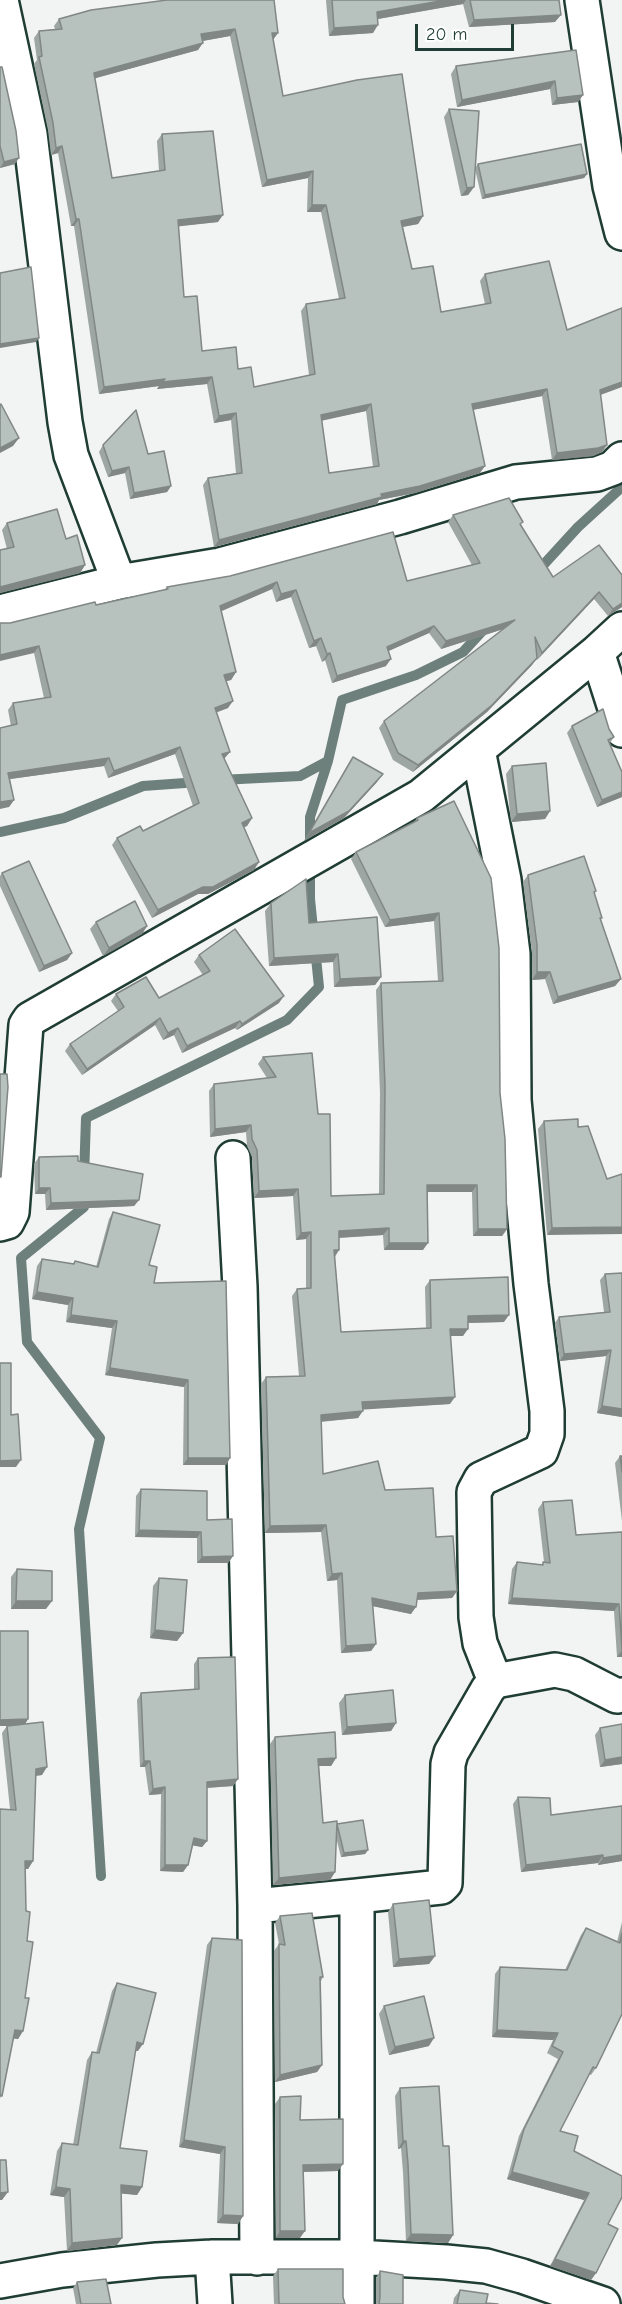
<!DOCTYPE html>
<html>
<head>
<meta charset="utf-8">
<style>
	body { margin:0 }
	#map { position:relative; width:622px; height:2304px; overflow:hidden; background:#f2f3f3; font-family:"Comic Neue",sans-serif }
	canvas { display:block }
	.scale { position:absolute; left:415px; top:24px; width:99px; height:27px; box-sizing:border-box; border:3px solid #1f3d34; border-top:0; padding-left:8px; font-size:18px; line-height:21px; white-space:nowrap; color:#1f3d34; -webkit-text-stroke:4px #fff; paint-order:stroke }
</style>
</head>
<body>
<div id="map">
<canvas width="622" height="2304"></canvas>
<div class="scale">20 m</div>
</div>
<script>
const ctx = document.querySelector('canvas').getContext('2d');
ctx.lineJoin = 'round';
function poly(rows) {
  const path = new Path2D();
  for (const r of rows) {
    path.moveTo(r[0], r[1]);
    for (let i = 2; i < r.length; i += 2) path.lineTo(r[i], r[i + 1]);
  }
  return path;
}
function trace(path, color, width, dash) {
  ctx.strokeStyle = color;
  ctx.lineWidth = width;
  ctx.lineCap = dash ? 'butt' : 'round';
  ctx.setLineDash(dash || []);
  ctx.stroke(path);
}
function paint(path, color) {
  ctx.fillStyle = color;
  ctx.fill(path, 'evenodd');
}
trace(poly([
	[535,574,578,527,622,487],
	[220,780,300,776,328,761,342,700,416,675,463,652,486,627],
	[0,832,64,818,143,786,199,782],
	[84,1177,86,1118,287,1020,319,987,310,899,310,817,328,761],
	[84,1195,84,1207,21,1258,27,1342,100,1438,79,1529,101,1876]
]), '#6d807b', 10);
const minor = poly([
	[1,0,30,134,65,422,71,455,119,582],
	[582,0,610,186,622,233],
	[0,612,119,582,220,565,400,517,516,482,597,474,613,468,622,459],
	[597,652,622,730],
	[478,750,504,880,513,954,514,1100,531,1284,547,1411,547,1434,541,1451,481,1479,474,1492,476,1617,480,1643,495,1681],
	[233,1158,240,1287,255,1906,257,2258],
	[0,1224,7,1222,12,1212,26,1025,30,1019,421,796,597,652,622,629],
	[255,1906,357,1896],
	[212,2257,215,2304],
	[0,2281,62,2270,157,2260,212,2257,356,2257,446,2262,486,2266,522,2276,603,2304],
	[357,2304,357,1896,441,1887,445,1883,448,1764,451,1753,488,1689,495,1681,555,1670,574,1674,617,1696,622,1695]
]);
trace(minor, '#1f3d34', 38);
trace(minor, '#fff', 33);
paint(poly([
	[167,0,273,40,283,96,423,216,418,224,403,227,412,269,441,312,485,304,480,281,485,274,567,330,600,395,607,445,602,452,593,456,552,460,542,396,473,410,480,473,415,493,379,500,377,504,214,547,203,485,208,478,236,473,231,420,214,423,207,384,157,389,159,386,99,394,74,226,71,226,58,153,51,155,48,130,34,64,37,60,34,38,39,31,55,29,54,26,59,19],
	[230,36,262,187,308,178,307,212,321,212,339,299,306,304,301,311,309,375,254,387,238,369,202,351,184,297,178,226,218,222,162,134,157,141,159,171,112,178,95,78,198,50,202,41],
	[366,411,373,467,329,473,322,420],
	[326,0,559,0,555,22,469,27,463,4,378,19,373,33,329,36],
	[576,50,583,95,578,102,552,105,550,89,457,107,451,74,456,66],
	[0,67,15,164,0,168],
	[449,109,475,168,478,164,587,174,584,178,482,199,475,169,474,187,468,195,461,196,444,117],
	[103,445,148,454,171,486,167,492,130,499,125,473,108,477,99,452],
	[453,515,521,525,553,577,599,545,622,607,608,616,594,599,537,660,536,659,532,665,487,712,413,772,393,760,379,728,384,721,503,629,441,649,429,633,388,651,386,666,332,683,325,660,322,662,316,646,309,648,291,597,276,602,272,589,221,611,236,672,231,680,226,681,228,708,216,712,224,759,252,818,247,826,243,827,254,870,208,894,198,894,152,918,112,845,117,838,143,831,193,806,175,754,108,778,104,766,10,779,14,800,9,807,11,726,8,710,13,703,44,698,34,653,10,623,164,590,167,587,230,576,407,581,472,565,448,522],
	[7,523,66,539,85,565,80,573,0,593,0,550,7,549,2,530],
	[572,726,609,729,614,737,610,743,622,772,622,797,597,807,567,733],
	[353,757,377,782,344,818,304,841,348,765],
	[512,766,550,811,545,819,511,822,506,774],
	[417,818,500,1093,507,1229,502,1236,473,1236,472,1192,428,1192,423,1250,384,1250,383,1235,339,1238,339,1250,335,1257,341,1332,426,1328,425,1287,430,1280,504,1322,468,1323,463,1336,451,1336,450,1404,363,1409,358,1418,321,1422,323,1474,385,1490,436,1537,457,1591,452,1598,417,1600,411,1614,373,1606,376,1644,371,1651,341,1653,337,1580,327,1581,321,1532,265,1533,261,1384,266,1377,299,1376,292,1296,297,1289,306,1288,306,1239,296,1240,293,1196,254,1198,252,1157,247,1146,246,1132,210,1137,209,1091,214,1084,267,1078,258,1064,263,1057,318,1114,331,1196,379,1194,380,1093,376,990,381,983,438,981,434,921,385,927,351,859,356,852,414,822],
	[2,873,72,953,67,960,39,972,0,886,0,876],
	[528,875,596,891,594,893,601,920,621,979,615,986,553,1004,545,979,532,980,532,952,523,882],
	[271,903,309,923,381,977,375,985,334,987,333,962,269,966,265,911],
	[96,922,147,926,142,934,103,956,90,929],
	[199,955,279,1003,237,1030,235,1028,182,1053,174,1035,163,1040,155,1025,82,1075,65,1051,70,1044,118,1011,111,1001,116,994,159,998,203,975,194,962],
	[544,1121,578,1127,607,1179,547,1235,538,1129],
	[39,1157,78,1161,139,1200,134,1206,46,1210,45,1194,35,1194,34,1164],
	[113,1212,149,1265,154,1283,230,1458,226,1465,183,1465,184,1387,105,1375,112,1328,66,1322,68,1305,32,1299,37,1266,42,1259,73,1264,75,1261,96,1267,109,1219],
	[622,1273,622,1417,597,1413,606,1356,560,1361,555,1323,559,1317,604,1312,600,1280,605,1274],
	[620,1456,622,1456,622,1521,615,1463],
	[141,1489,207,1520,233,1556,228,1563,197,1563,197,1538,135,1537,136,1496],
	[543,1502,576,1535,622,1532,622,1657,617,1657,614,1611,508,1604,512,1569,517,1562,541,1565,544,1562,538,1509],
	[17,1569,46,1609,11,1609,11,1577],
	[159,1578,183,1633,177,1641,150,1638,153,1586],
	[0,1631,28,1719,25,1724,42,1775,36,1776,33,1861,28,1869,25,1869,27,1941,23,2031,18,2039,13,2038,2,2096,0,2098,0,1809,10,1809,2,1733,7,1726,0,1726],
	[198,1658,238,1779,233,1786,207,1788,207,1841,202,1847,193,1845,188,1865,183,1872,160,1871,161,1794,149,1795,145,1767,140,1767,137,1700,141,1693,194,1689,194,1664],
	[345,1695,396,1723,391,1731,342,1735,339,1703],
	[622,1724,622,1764,600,1767,595,1735,600,1728],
	[275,1737,336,1758,331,1766,319,1766,323,1823,337,1824,368,1850,365,1854,341,1857,336,1837,335,1872,330,1880,273,1885,270,1744],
	[518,1797,551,1815,622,1806,622,1861,598,1865,598,1863,521,1872,513,1804],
	[393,1904,435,1956,429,1964,393,1967,388,1912],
	[280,1916,323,1977,321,1981,322,2065,317,2072,275,2082,274,1951,279,1944,275,1923],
	[622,1922,622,2014,596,2068,591,2075,589,2074,560,2131,574,2151,608,2224,596,2273,591,2280,550,2266,584,2200,507,2179,519,2136,558,2059,547,2053,553,2040,492,2037,495,1974,500,1967,565,1970,581,1935,586,1928,617,1942],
	[212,1938,243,2216,238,2224,217,2223,220,2154,179,2147,207,1945],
	[117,1983,138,2051,135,2051,120,2148,142,2187,137,2195,121,2193,117,2245,67,2251,64,2197,50,2195,57,2151,62,2143,73,2145,87,2060,92,2052,96,2053,112,1991],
	[384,2006,429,2046,389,2055,379,2014],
	[400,2088,443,2146,453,2235,448,2243,406,2241,403,2172,401,2148,398,2149,395,2096],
	[280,2097,300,2120,338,2171,303,2172,300,2238,276,2238,275,2104],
	[278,2269,343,2297,345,2304,274,2304,273,2276],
	[380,2271,403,2304,376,2304,376,2278],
	[77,2282,111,2304,76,2304,73,2288],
	[460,2290,486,2303,498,2304,453,2304,454,2298]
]), '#9da6a3');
paint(poly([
	[446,0,466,0,463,4,372,20,377,12],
	[561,15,555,22,469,27,474,20],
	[378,25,373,33,329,36,334,28],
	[235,29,230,36,197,42,201,34],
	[272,33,278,33,273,40],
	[203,43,198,50,89,80,94,73],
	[555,81,550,89,457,107,462,100],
	[583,95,578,102,552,105,557,98],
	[62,146,58,153,51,155,56,148],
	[19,158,15,164,0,168,4,162],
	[313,171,308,178,262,187,267,180],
	[587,174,584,178,482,199,485,195],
	[474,187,468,195,461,196,467,188],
	[312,205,326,205,321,212,307,212],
	[223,215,218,222,173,227,178,220],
	[423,216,418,224,396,228,401,221],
	[76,219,79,219,74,226,71,226],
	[39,338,36,342,0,348,0,344],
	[212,377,207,384,157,389,159,386,99,394,104,387,165,379],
	[622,382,622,387,595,397,600,390],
	[547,389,542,396,467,411,472,404],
	[371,404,366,411,316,422,321,415],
	[236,413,231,420,214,423,219,416],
	[19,438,13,446,0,453,0,448],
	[607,445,602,452,593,456,552,460,557,453],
	[485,466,480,473,415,493,379,500,377,504,214,547,219,540,381,494],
	[129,467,125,473,108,477,112,471],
	[171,486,167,492,130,499,134,493],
	[85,565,80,573,0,593,0,587],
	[277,582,272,589,215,614,220,606],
	[296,590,291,597,276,602,281,594],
	[599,592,594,599,537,660,542,653],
	[622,603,622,607,608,616,613,609],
	[515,620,510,627,441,649,446,641],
	[434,626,429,633,382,654,387,647],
	[321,638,316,646,309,648,314,641],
	[39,646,34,653,0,661,0,655],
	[330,653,325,660,322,662,327,654],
	[537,658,532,665,487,712,413,772,418,765],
	[391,659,386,666,332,683,337,676],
	[236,672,231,680,219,683,224,675],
	[233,701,228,708,210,715,215,708],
	[180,747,175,754,108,778,114,771],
	[230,752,224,759,222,754],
	[109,758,104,766,3,780,8,773],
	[383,774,377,782,344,818,304,841,309,833],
	[622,792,622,797,597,807,602,800],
	[14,800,9,807,0,809,0,802],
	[550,811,545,819,511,822,517,814],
	[252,818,247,826,237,830,242,823],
	[259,862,254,870,208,894,198,894,152,918,158,910,203,887],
	[439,913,434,921,385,927,390,920],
	[147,926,142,934,103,956,109,948],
	[72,953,67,960,39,972,44,966],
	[338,954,333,962,269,966,274,958],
	[537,972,550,972,545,979,532,980],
	[381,977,375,985,334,987,340,979],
	[621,979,615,986,553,1004,558,997],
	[284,996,279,1003,237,1030,242,1024],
	[160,1018,155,1025,82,1075,87,1069],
	[240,1021,235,1028,182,1053,187,1046],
	[178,1028,174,1035,163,1040,168,1033],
	[251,1125,246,1132,210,1137,215,1129],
	[427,1185,477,1185,472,1192,422,1192],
	[39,1188,50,1188,45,1194,35,1194],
	[298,1189,293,1196,254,1198,259,1191],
	[139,1200,134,1206,46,1210,51,1203],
	[622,1227,622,1234,547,1235,552,1228],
	[389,1228,383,1235,334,1238,339,1231],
	[478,1229,507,1229,502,1236,473,1236],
	[311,1232,306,1239,296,1240,301,1233],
	[389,1243,428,1243,423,1250,384,1250],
	[334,1250,339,1250,334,1257],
	[37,1292,73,1298,68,1305,32,1299],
	[71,1315,117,1321,112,1328,66,1322],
	[509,1315,504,1322,463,1323,468,1316],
	[450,1329,468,1329,463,1336,445,1336],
	[611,1350,606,1356,560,1361,564,1354],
	[110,1368,188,1380,184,1387,105,1375],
	[455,1397,450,1404,357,1410,362,1402],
	[602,1406,622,1409,622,1417,597,1413],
	[363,1411,358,1418,315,1422,321,1415],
	[188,1458,230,1458,226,1465,183,1465],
	[21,1460,16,1467,0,1467,0,1461],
	[326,1525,321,1532,265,1533,270,1526],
	[139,1530,201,1532,197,1538,135,1537],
	[233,1556,228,1563,197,1563,202,1557],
	[342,1573,337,1580,327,1581,332,1574],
	[457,1591,452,1598,413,1600,418,1593],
	[372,1598,416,1607,411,1614,367,1605],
	[512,1598,619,1604,614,1611,508,1604],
	[16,1601,52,1601,46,1609,11,1609],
	[155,1630,183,1633,177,1641,150,1638],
	[376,1644,371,1651,341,1653,346,1646],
	[622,1650,622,1657,617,1657],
	[28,1719,24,1726,0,1726,0,1720],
	[396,1723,391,1731,342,1735,347,1727],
	[622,1757,622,1764,600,1767,605,1760],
	[336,1758,331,1766,313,1766,318,1759],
	[144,1761,150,1761,145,1767,140,1767],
	[47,1767,42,1775,31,1776,36,1769],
	[238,1779,233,1786,203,1788,207,1782],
	[165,1787,161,1794,149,1795,153,1789],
	[194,1838,207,1841,202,1847,190,1845],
	[368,1850,365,1854,341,1857,344,1853],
	[603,1855,598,1863,521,1872,526,1865],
	[622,1855,622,1861,598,1865,603,1858],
	[25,1861,33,1861,28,1869,20,1868],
	[165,1865,188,1865,183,1872,160,1871],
	[335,1872,330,1880,273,1885,279,1878],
	[435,1956,429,1964,393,1967,399,1959],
	[15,2030,23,2031,18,2039,9,2038],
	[497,2030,558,2033,553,2040,492,2037],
	[434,2038,429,2046,389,2055,395,2047],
	[137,2042,143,2044,138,2051,131,2050],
	[322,2065,317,2072,275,2082,280,2075],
	[184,2140,225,2147,220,2154,179,2147],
	[403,2141,406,2141,401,2148,398,2149],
	[343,2164,338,2171,299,2172,303,2165],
	[512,2172,589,2193,584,2200,507,2179],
	[121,2185,142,2187,137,2195,115,2193],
	[56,2187,70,2189,64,2197,50,2195],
	[8,2192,2,2200,0,2200,0,2193],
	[223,2215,243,2216,238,2224,217,2223],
	[280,2231,305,2231,300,2238,276,2238],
	[411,2234,453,2235,448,2243,406,2241],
	[122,2238,117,2245,67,2251,72,2243],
	[555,2259,596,2273,591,2280,550,2266]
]), '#808784');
const building = poly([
	[167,0,274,0,278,33,272,33,283,96,357,80,402,74,423,216,401,221,412,269,433,266,441,312,491,303,485,274,549,261,567,330,622,308,622,382,600,390,607,445,598,448,557,453,547,389,472,404,485,466,420,486,381,494,382,497,219,540,208,478,242,473,236,413,219,416,212,377,162,382,165,379,104,387,79,219,76,219,62,146,56,148,53,123,39,57,42,56,39,31,62,29,59,19,91,10,167,0],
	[235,29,267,180,313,171,312,205,326,205,345,298,306,304,315,374,254,387,251,367,238,369,236,347,202,351,197,296,184,297,178,220,223,215,213,131,162,134,165,170,112,178,94,73,203,43,201,34,235,29],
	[371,404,379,466,329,473,321,415,371,404],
	[332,0,446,0,377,12,378,25,334,28,332,0],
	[470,0,559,0,561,15,474,20,470,0],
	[576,50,583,95,557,98,555,81,462,100,456,66,576,50],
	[0,67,2,67,16,131,19,158,4,162,0,146,0,67],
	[449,109,479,111,474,187,467,188,449,109],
	[581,144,587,174,485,195,478,164,581,144],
	[31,267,39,338,0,344,0,273,31,267],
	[1,404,19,438,0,448,0,405,1,404],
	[136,410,148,454,164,451,171,486,134,493,129,467,112,471,103,445,136,410],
	[509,498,523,522,520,524,553,577,599,545,622,575,622,603,613,609,599,592,542,653,535,637,537,658,492,705,418,765,398,753,384,721,515,620,446,641,434,626,387,647,391,659,337,676,330,653,327,654,321,638,314,641,296,590,281,594,277,582,220,606,236,672,224,675,233,701,215,708,230,752,222,754,252,818,242,823,259,862,213,887,203,887,158,910,117,838,140,826,143,831,199,803,180,747,114,771,109,758,8,773,14,800,0,802,0,728,17,724,13,703,51,697,39,646,0,655,0,623,10,623,95,602,96,605,168,589,167,587,230,576,393,532,407,581,480,563,453,515,509,498],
	[57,509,66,539,77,535,85,565,0,587,0,550,14,547,7,523,57,509],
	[603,709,609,729,614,737,608,740,622,772,622,792,602,800,572,726,603,709],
	[353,757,383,774,349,811,309,833,353,757],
	[546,763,550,811,517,814,512,766,546,763],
	[454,801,491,878,499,948,500,1093,505,1139,507,1229,478,1229,477,1185,427,1185,428,1243,389,1243,389,1228,339,1231,339,1250,334,1250,341,1332,431,1328,430,1280,508,1277,509,1315,468,1316,468,1329,450,1329,455,1397,362,1402,363,1411,321,1415,323,1474,378,1461,385,1490,433,1488,436,1537,453,1536,457,1591,418,1593,416,1607,372,1598,376,1644,346,1646,342,1573,332,1574,326,1525,270,1526,266,1377,305,1376,297,1289,311,1288,311,1232,301,1233,298,1189,259,1191,257,1150,252,1139,251,1125,215,1129,214,1084,276,1077,263,1057,312,1053,318,1114,330,1114,331,1196,384,1194,385,1086,381,983,443,981,439,913,390,920,356,852,418,820,417,818,454,801],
	[584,856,596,891,594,892,602,918,600,918,621,979,558,997,550,972,537,972,537,945,528,875,584,856],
	[29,861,72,953,44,966,2,873,29,861],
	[306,879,309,923,377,917,381,977,340,979,338,954,274,958,271,903,306,879],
	[135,901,147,926,109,948,96,922,135,901],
	[235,929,284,996,242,1024,240,1021,187,1046,178,1028,168,1033,160,1018,87,1069,70,1044,124,1007,116,994,146,977,159,998,210,971,199,955,235,929],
	[0,1074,7,1074,8,1087,1,1177,0,1177,0,1074],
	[578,1119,578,1127,588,1126,607,1179,622,1174,622,1227,552,1228,544,1121,578,1119],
	[78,1156,78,1161,143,1174,139,1200,51,1203,50,1188,39,1188,39,1157,78,1156],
	[113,1212,160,1225,149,1265,157,1267,154,1283,226,1281,230,1458,188,1458,188,1380,110,1368,117,1321,71,1315,73,1298,37,1292,42,1259,74,1264,75,1261,98,1267,113,1212],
	[622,1273,622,1409,602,1406,611,1350,564,1354,559,1317,610,1312,605,1274,622,1273],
	[0,1363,11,1363,11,1415,18,1414,21,1460,0,1461,0,1363],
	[620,1456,622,1456,622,1472,620,1456],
	[141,1489,207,1491,207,1520,232,1519,233,1556,202,1557,201,1532,139,1530,141,1489],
	[572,1500,576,1535,622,1532,622,1650,619,1604,512,1598,517,1562,543,1565,543,1562,550,1563,543,1502,572,1500],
	[17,1569,52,1571,52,1601,16,1601,17,1569],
	[159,1578,187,1580,183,1633,155,1630,159,1578],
	[0,1631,28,1631,28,1719,0,1720,0,1631],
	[235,1657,238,1779,207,1782,207,1841,194,1838,188,1865,165,1865,165,1787,153,1789,150,1761,144,1761,141,1693,199,1689,198,1658,235,1657],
	[393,1690,396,1723,347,1727,345,1695,393,1690],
	[43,1722,47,1767,36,1769,33,1861,25,1861,26,1911,30,1912,27,1941,33,1942,25,1998,29,1998,23,2031,15,2030,2,2096,0,2095,0,1809,16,1810,7,1726,43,1722],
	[622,1724,622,1757,605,1760,600,1728,622,1724],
	[335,1732,336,1758,318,1759,323,1823,337,1821,335,1872,279,1878,275,1737,335,1732],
	[518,1797,550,1798,551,1815,622,1806,622,1855,603,1858,603,1855,526,1865,518,1797],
	[363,1820,368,1850,344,1853,337,1824,363,1820],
	[429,1900,435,1956,399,1959,393,1904,429,1900],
	[312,1913,323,1977,320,1977,322,2065,280,2075,279,1944,285,1945,280,1916,312,1913],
	[586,1928,620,1943,622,1933,622,2014,596,2068,593,2067,560,2131,578,2136,574,2151,622,2176,622,2197,608,2224,618,2229,596,2273,555,2259,589,2193,512,2172,524,2129,563,2052,552,2046,558,2033,497,2030,500,1967,567,1970,586,1928],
	[212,1938,242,1940,243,2216,223,2215,225,2147,184,2140,212,1938],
	[117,1983,156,1993,143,2044,137,2042,120,2148,147,2151,142,2187,121,2185,122,2238,72,2243,70,2189,56,2187,62,2143,78,2145,92,2052,99,2053,117,1983],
	[424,1996,434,2038,395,2047,384,2006,424,1996],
	[439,2086,443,2146,449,2146,453,2235,411,2234,408,2164,406,2141,403,2141,400,2088,439,2086],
	[301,2096,300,2120,343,2119,343,2164,303,2165,305,2231,280,2231,280,2097,301,2096],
	[0,2160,6,2160,8,2192,0,2193,0,2160],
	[278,2269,343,2269,343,2297,345,2304,279,2304,278,2269],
	[380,2271,403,2275,403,2304,379,2304,380,2297,380,2271],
	[106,2279,111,2304,81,2304,77,2282,106,2279],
	[460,2290,488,2294,486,2303,498,2304,457,2304,460,2290]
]);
paint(building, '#b7c1bd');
trace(building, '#808784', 1.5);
</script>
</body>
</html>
